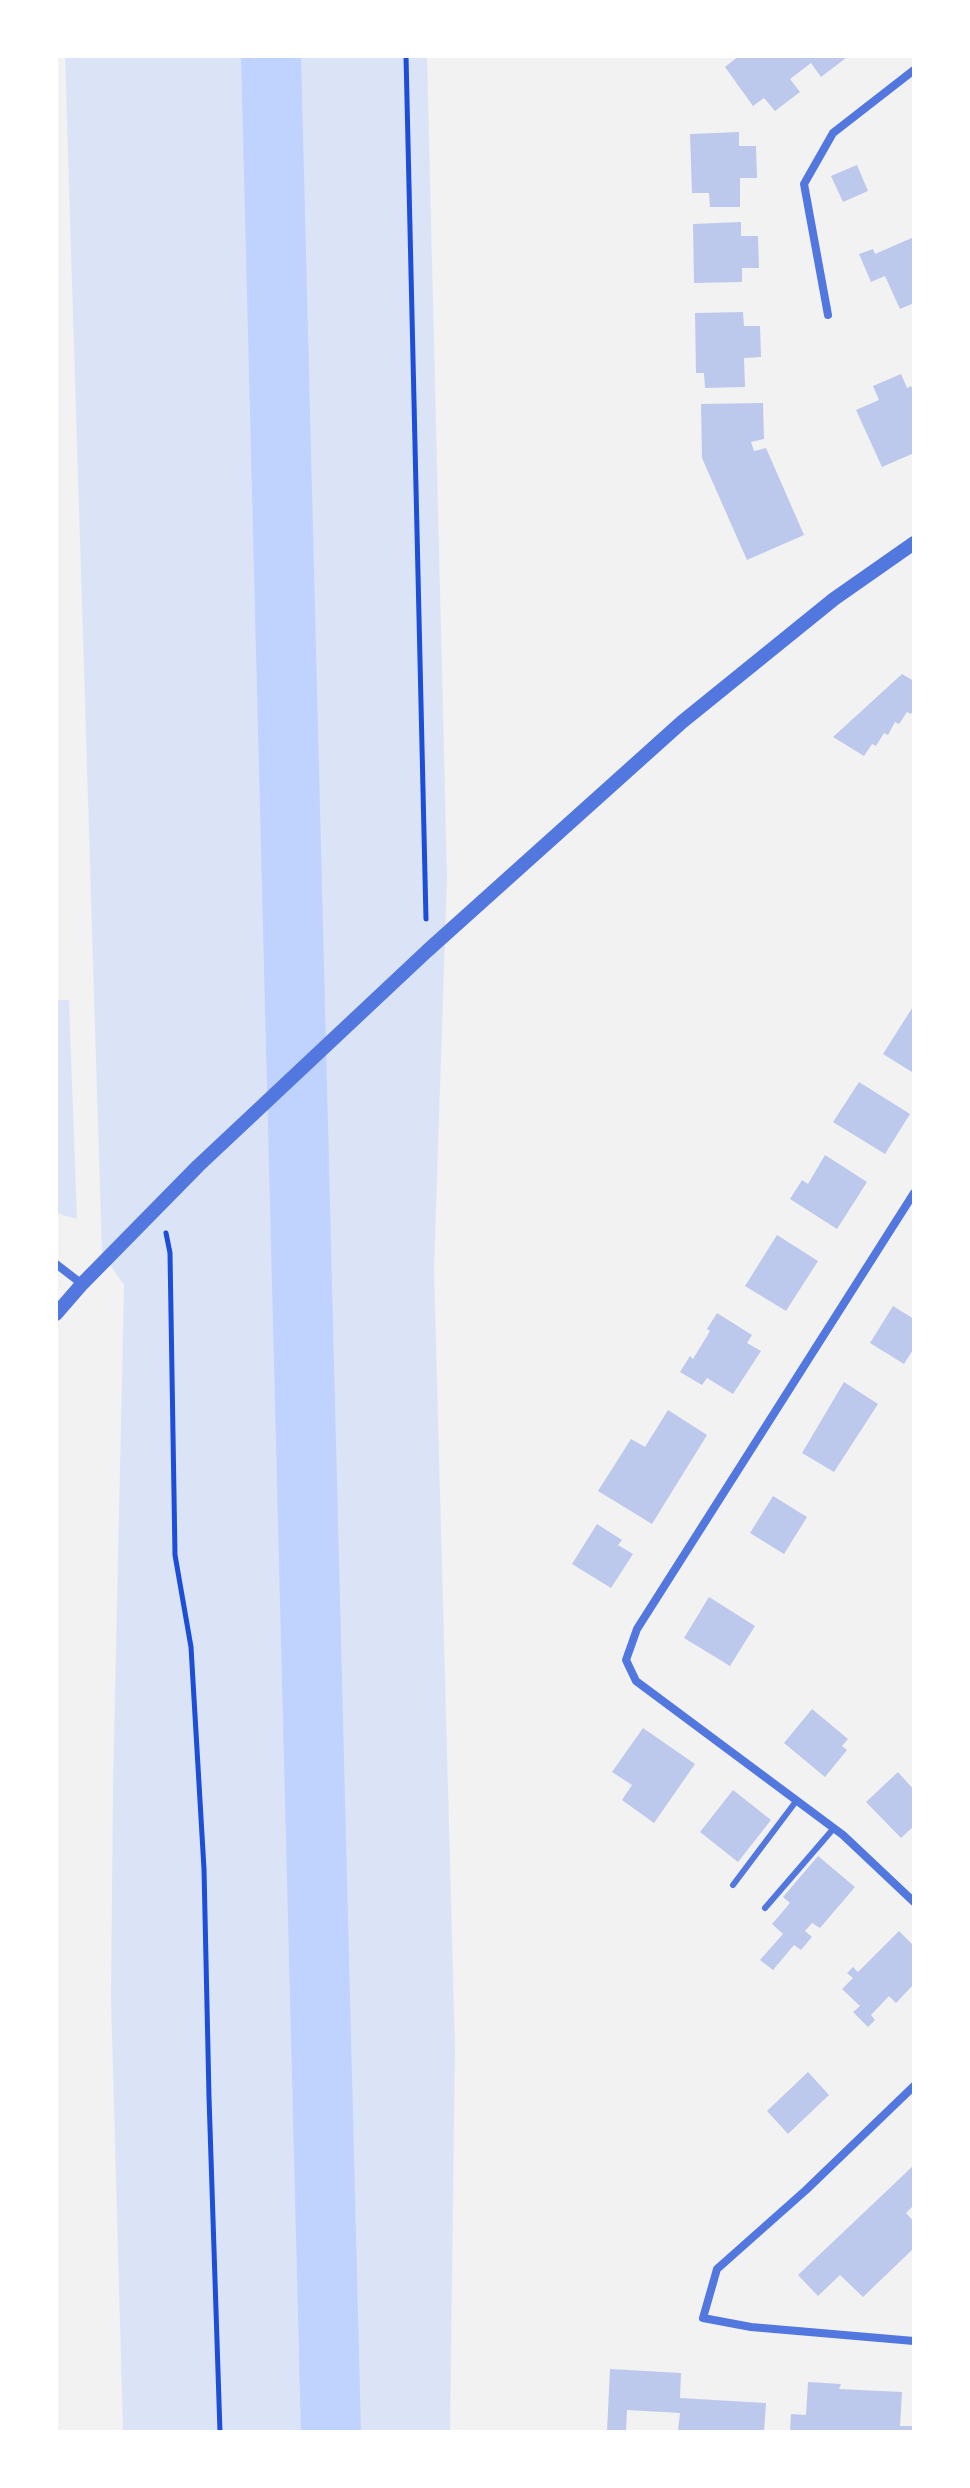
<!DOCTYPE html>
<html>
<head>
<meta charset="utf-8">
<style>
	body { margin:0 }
	#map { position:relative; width:970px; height:2488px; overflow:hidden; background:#f2f2f2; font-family:Poppins,sans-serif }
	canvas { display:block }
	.frame { position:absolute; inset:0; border:58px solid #fff; pointer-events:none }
</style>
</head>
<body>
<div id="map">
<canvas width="970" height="2488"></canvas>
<div class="frame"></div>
</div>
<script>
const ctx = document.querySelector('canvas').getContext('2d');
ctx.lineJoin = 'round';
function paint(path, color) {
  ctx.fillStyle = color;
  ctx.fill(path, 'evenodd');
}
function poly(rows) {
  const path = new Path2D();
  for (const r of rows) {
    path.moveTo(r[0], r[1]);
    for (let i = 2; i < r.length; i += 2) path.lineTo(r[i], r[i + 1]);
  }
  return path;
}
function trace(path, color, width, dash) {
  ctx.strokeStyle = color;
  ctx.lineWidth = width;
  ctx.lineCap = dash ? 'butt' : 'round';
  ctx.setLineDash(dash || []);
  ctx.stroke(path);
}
paint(poly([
	[65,56,427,56,447,877,434,1269,455,2048,450,2432,123,2432,111,1999,113,1786,124,1285,102,1253],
	[56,1000,69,1000,77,1219,56,1213]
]), '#dbe4f7');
trace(poly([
	[271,56,331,2432]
]), '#bfd3fe', 60);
paint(poly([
	[739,56,845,56,846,58,821,77,811,63,790,79,800,92,775,111,764,98,753,106,725,67],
	[739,132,739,146,756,146,757,178,740,178,740,207,710,207,709,193,692,193,690,134],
	[857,165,868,191,843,202,831,176],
	[741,222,741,236,758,236,759,268,742,268,742,282,694,283,693,224],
	[914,237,914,303,900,309,885,276,871,282,859,254,873,249,875,254],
	[743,312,744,326,760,326,761,357,744,358,745,387,705,388,704,373,696,373,695,313],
	[901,374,907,388,911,386,914,392,914,453,882,467,856,410,879,400,873,386],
	[763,403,764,439,751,442,754,451,766,448,804,535,747,560,702,458,701,404],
	[902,674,914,681,914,709,911,714,907,712,899,724,895,722,888,735,884,733,876,746,872,744,864,756,833,737],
	[914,1005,914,1068,912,1072,883,1054],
	[859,1082,910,1114,885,1154,833,1122],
	[825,1155,867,1182,837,1229,790,1199,802,1180,808,1184],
	[777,1235,818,1261,786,1311,745,1286],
	[893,1306,914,1319,914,1348,904,1364,870,1343],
	[717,1313,752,1335,747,1343,761,1351,733,1394,707,1378,702,1385,680,1372,690,1356,693,1359,710,1331,707,1329],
	[844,1382,878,1404,834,1472,802,1453],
	[668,1410,707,1435,652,1524,598,1491,631,1439,645,1447],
	[773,1496,807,1517,784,1554,750,1533],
	[597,1524,622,1540,618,1545,633,1554,611,1588,572,1564],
	[709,1597,755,1626,730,1666,684,1638],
	[812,1709,848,1739,842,1746,847,1750,825,1777,784,1743],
	[643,1728,695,1764,654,1823,622,1800,632,1785,612,1772],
	[898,1772,914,1790,914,1826,901,1838,866,1802],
	[733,1790,771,1820,738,1862,700,1832],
	[818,1856,855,1887,820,1928,812,1923,805,1931,812,1937,801,1950,794,1945,773,1970,760,1960,783,1934,772,1924,790,1903,783,1897],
	[899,1931,914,1946,914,1984,896,2003,889,1996,871,2015,875,2020,868,2027,853,2012,860,2006,842,1989,853,1978,847,1973,853,1967,858,1972],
	[808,2072,829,2095,788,2134,767,2111],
	[914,2165,914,2205,906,2213,914,2222,914,2248,863,2297,840,2275,818,2296,798,2275],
	[610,2369,681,2373,680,2398,766,2403,764,2432,678,2431,680,2413,627,2410,626,2432,607,2432],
	[808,2382,841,2384,839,2389,902,2392,900,2426,914,2426,914,2432,790,2432,791,2414,806,2415]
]), '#bdc9ec');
trace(poly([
	[406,56,426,919],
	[166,1233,170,1253,175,1555,191,1647,204,1869,209,2097,220,2432]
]), '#1d4ed8', 5);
trace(poly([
	[733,1885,797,1800],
	[765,1908,834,1828]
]), '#5277de', 6);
trace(poly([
	[828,315,804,184,833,133,914,70],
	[914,1193,637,1629,626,1660,636,1681,843,1835,914,1902],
	[56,1264,82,1284],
	[914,2086,806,2190,717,2269,703,2318,751,2327,914,2341]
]), '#5277de', 8);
trace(poly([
	[56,1314,82,1284,198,1166,427,951,682,722,834,599,914,543]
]), '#5277de', 14);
</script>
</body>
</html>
